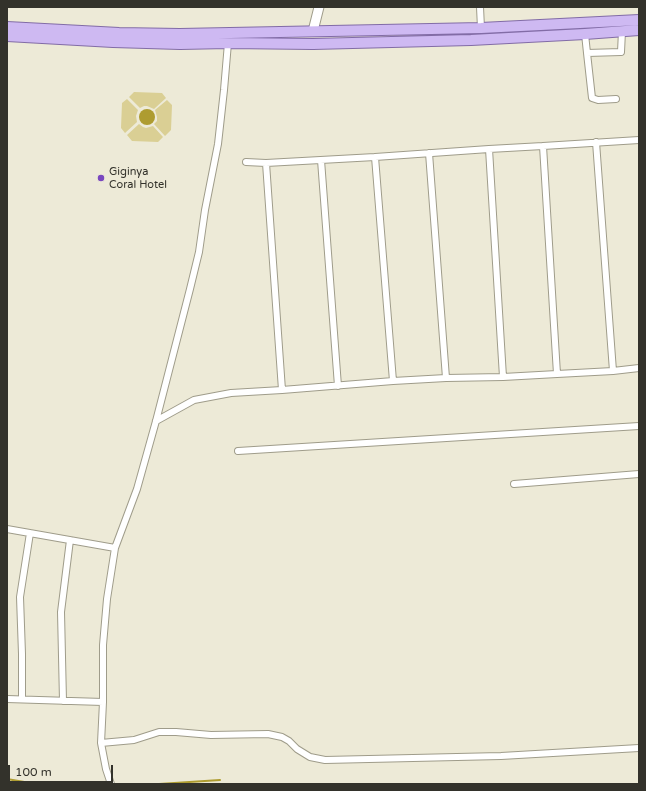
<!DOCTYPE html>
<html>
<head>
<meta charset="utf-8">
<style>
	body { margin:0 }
	#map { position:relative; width:646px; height:791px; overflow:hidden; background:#edead7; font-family:"Varela Round",sans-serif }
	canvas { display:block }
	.frame { position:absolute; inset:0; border:8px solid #33322b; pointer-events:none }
	.scale { position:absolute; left:8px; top:765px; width:105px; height:18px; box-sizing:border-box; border:2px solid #33322b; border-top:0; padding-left:5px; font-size:12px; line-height:14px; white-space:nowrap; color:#33322b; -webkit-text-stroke:3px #edead7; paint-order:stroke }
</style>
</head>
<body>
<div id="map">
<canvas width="646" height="791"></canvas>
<div class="frame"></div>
<div class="scale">100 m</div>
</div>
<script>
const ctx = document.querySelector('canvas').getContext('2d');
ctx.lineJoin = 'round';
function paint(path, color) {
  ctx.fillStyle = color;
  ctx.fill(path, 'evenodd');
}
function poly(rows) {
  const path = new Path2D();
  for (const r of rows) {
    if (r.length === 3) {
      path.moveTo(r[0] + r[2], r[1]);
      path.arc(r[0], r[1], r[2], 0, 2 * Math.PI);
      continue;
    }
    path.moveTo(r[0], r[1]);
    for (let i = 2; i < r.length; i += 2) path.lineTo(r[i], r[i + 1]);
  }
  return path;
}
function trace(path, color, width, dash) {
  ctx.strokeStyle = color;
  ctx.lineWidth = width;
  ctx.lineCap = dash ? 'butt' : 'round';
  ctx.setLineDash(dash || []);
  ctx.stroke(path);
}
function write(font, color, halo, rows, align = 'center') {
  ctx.font = font + ' "Varela Round",sans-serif';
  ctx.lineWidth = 3;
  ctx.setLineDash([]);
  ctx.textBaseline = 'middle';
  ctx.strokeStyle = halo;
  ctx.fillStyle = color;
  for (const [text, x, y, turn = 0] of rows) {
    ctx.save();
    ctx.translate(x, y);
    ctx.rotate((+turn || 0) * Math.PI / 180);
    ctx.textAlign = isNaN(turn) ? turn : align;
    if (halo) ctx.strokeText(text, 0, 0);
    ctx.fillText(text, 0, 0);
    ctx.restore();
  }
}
paint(poly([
	[134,92,162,93,166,98,154,109,147,106,144,106,140,108,129,97],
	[127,99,138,110,136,116,137,122,125,133,121,128,122,103],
	[167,100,172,105,171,130,165,136,154,124,157,121,157,117,155,110],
	[139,124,143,127,146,128,153,126,163,137,158,142,132,141,127,135]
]), '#dacf94');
paint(poly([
	[147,117,8]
]), '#ae9c30');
trace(poly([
	[7,779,36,784],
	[159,784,220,780]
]), '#ae9c30', 2);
const street = poly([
	[480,7,481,28],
	[585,34,587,53,621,52,622,31],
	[587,53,592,98,598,100,616,99],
	[596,142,613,371],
	[543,146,557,374],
	[489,149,503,377],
	[429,153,446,378],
	[375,157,393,381],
	[321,160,338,386],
	[246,162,266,163,375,157,489,149,543,146,639,140],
	[266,163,282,390],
	[156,421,194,400,231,393,282,390,393,381,446,378,503,377,557,374,613,371,639,368],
	[238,451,639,426],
	[514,484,639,474],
	[7,529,115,548],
	[7,699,103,702],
	[22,699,22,654,20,597,30,533],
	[63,701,61,612,70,540],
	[101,743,134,740,159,732,176,732,211,735,268,734,282,737,289,741,297,749,310,757,325,760,501,756,639,748],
	[111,784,106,769,101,743,103,702,103,645,107,599,115,548,137,489,156,421,190,289,199,252,205,210,218,144,224,90,228,43]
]);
const secondary = poly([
	[313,31,319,7]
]);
const primary = poly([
	[7,27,119,33,180,34,481,28,639,20],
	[7,36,113,42,180,44,228,43,313,44,471,40,585,34,639,30]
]);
trace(street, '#9f9c8a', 8);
trace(secondary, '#9f9c8a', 11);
trace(primary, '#826ca6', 12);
trace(street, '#fff', 6);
trace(secondary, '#fff', 9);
trace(primary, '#ceb9f2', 10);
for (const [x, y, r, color] of [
	[101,178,4,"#7947bf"]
]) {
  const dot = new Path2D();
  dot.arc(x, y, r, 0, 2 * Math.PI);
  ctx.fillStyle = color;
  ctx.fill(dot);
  trace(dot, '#edead7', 1.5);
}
write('11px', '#33322b', '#edead7', [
	["Giginya",109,172],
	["Coral Hotel",109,185]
], 'left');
</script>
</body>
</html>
